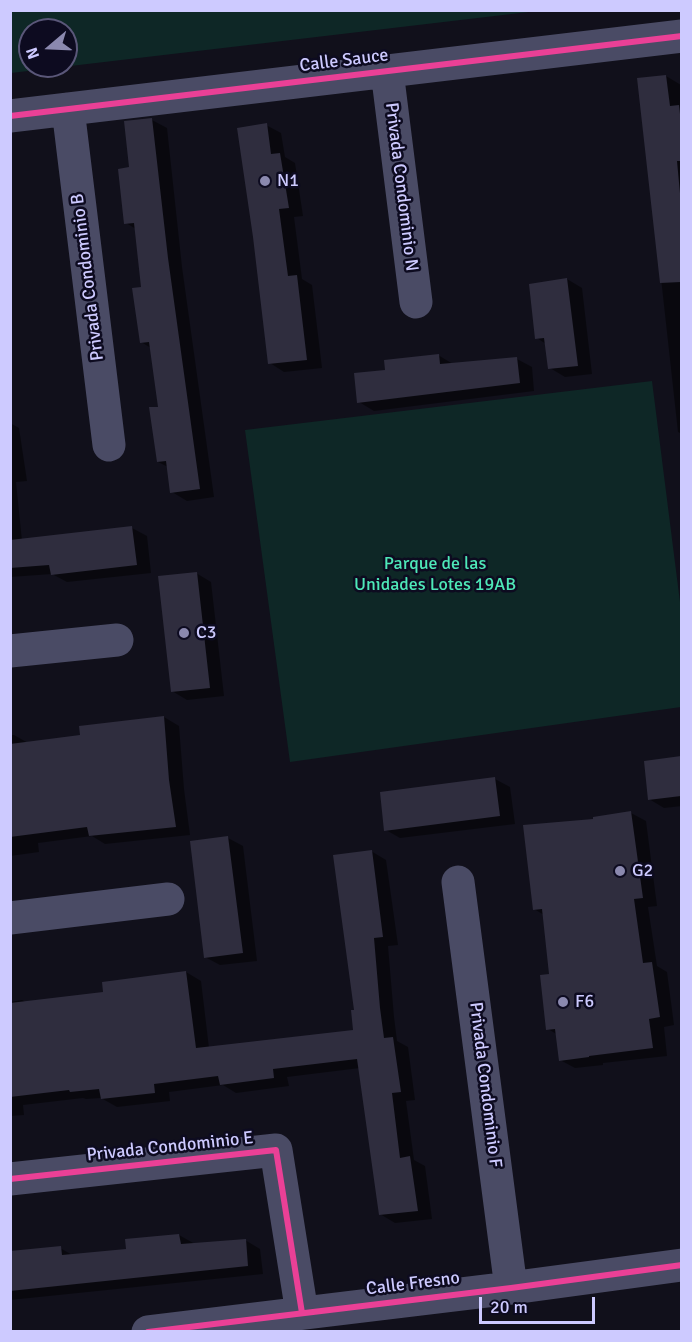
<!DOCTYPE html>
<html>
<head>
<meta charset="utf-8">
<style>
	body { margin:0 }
	#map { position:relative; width:692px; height:1342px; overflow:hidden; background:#11101b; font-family:Signika,sans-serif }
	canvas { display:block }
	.frame { position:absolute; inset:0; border:12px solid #cdcaff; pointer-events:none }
	.north { position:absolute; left:18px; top:18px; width:60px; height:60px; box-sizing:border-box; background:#0d0b20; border:2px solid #5a5779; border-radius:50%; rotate:251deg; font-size:16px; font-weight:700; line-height:24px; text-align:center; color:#cdcaff }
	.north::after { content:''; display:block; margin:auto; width:21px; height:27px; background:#8b89af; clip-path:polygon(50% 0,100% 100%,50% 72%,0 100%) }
	.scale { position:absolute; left:479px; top:1297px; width:116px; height:27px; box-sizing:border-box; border:3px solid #cdcaff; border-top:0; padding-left:8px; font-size:18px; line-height:21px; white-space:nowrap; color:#cdcaff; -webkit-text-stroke:4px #0d0b20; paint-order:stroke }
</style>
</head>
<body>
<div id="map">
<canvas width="692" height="1342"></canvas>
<div class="frame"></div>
<div class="north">N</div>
<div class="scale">20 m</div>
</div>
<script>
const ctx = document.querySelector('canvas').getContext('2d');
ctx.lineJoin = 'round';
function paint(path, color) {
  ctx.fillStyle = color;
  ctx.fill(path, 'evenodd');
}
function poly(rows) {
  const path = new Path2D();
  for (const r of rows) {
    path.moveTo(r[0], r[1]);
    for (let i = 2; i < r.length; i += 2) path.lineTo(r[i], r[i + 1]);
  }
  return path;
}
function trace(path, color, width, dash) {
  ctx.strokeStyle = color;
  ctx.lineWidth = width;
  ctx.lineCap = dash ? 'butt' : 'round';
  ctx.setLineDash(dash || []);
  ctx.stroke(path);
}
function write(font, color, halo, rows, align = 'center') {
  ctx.font = font + ' Signika,sans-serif';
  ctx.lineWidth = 5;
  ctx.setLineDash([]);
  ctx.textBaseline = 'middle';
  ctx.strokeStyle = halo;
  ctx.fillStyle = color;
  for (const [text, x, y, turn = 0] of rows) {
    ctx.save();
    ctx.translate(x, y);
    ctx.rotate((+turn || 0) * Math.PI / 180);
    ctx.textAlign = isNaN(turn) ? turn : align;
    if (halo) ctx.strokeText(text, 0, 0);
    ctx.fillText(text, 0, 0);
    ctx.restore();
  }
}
paint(poly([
	[11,10,537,10,537,11,11,73],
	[30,30,66,30,66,66,30,66],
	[652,381,681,610,681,707,290,762,245,430]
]), '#0e2726');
paint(poly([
	[666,76,681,85,682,89,682,434,678,432,639,79],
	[152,120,167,128,182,267,214,497,187,501,172,492,168,467,158,462,160,408,151,348,141,342,143,289,136,229,126,223,130,169],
	[266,125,281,133,285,157,295,163,303,216,294,217,302,279,312,285,322,368,284,372,270,363],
	[567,279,582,288,592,374,565,377,550,368,546,344,537,338],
	[438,355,453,364,517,359,532,367,534,391,374,411,359,402,387,371],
	[10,423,19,428,27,481,16,482,22,541,132,528,147,536,151,573,67,582,52,574,10,577],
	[196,573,211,582,224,696,187,700,172,691],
	[164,717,179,726,184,789,190,835,105,844,92,836,38,843,39,852,10,856,10,735,14,735,28,743,81,737],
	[682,758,682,806,664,808,649,799,646,763],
	[495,779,510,787,515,824,400,838,386,830],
	[631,813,646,821,657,906,648,907,657,966,667,972,674,1025,664,1027,667,1056,603,1063,603,1065,575,1068,560,1060,558,1035,548,1029,551,975,544,915,534,909,595,820],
	[228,838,243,846,257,961,220,965,205,957],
	[371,851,386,860,398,945,388,946,394,1017,397,1041,408,1047,415,1100,406,1101,414,1160,425,1166,432,1219,395,1223,380,1214,360,1068,287,1077,289,1086,236,1093,223,1085,169,1092,170,1101,117,1107,101,1098,86,1099,83,1098,23,1105,24,1115,10,1116,10,1002,22,1000,26,1002,105,993,186,972,201,981,209,1048,355,1031],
	[179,1235,195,1244,245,1240,260,1249,263,1274,10,1300,10,1253,60,1248,74,1256,127,1250]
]), '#0007');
paint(poly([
	[666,75,670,106,679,105,681,123,681,161,677,161,681,204,681,282,660,283,637,78],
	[152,118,168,258,200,489,170,493,166,461,157,462,149,407,158,407,149,342,140,343,132,288,141,287,134,223,124,224,118,169,129,167,124,121],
	[267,123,271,154,280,153,289,208,279,209,288,276,297,275,307,360,268,364,253,237,237,128],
	[567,278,578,366,548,369,544,338,535,339,529,284],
	[439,354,440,364,517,357,520,383,357,403,354,373,385,370,384,360],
	[132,526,137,565,51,575,49,565,10,568,10,540],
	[197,572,210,688,171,692,158,576],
	[164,716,169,780,176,827,89,836,87,827,10,837,10,744,80,735,79,726],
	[681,756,681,796,648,800,644,761],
	[495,777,500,816,384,831,380,792],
	[631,811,643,898,634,899,643,963,652,962,660,1017,649,1019,653,1048,589,1056,589,1057,559,1061,555,1029,546,1030,540,975,549,974,542,909,533,910,523,825,593,819,593,817],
	[228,836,243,953,204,958,190,841],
	[372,850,383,937,374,938,380,1008,384,1038,393,1037,401,1092,392,1093,400,1158,410,1156,418,1211,379,1215,357,1059,273,1069,274,1078,220,1085,218,1076,154,1084,155,1093,101,1099,99,1089,70,1092,69,1090,10,1097,10,1003,103,992,102,982,186,971,196,1048,353,1030,351,1010,354,1010,333,855],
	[179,1234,181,1244,246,1239,248,1266,10,1291,10,1251,61,1246,62,1255,126,1249,125,1239]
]), '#2f2d3e');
trace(poly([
	[387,71,416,302],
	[68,109,109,445],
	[10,116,682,36],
	[10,651,117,640],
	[458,882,511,1288],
	[10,918,168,899],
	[10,1179,276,1150,302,1313],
	[148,1332,511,1288,682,1265]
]), '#4a4b65', 33);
trace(poly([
	[10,116,682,36],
	[10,1179,276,1150,302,1313],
	[148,1332,511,1288,682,1265]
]), '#ea4096', 6);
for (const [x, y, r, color] of [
	[265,181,6,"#8b89af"],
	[184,633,6,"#8b89af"],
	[620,871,6,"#8b89af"],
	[563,1002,6,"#8b89af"]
]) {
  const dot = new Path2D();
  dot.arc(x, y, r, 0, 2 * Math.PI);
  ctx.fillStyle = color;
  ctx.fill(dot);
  trace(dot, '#0d0b20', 2);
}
write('18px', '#cdcaff', '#0d0b20', [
	["Calle Sauce",344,61,-7],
	["Privada Condominio N",401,187,83],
	["Privada Condominio B",88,277,-97],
	["Privada Condominio F",485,1085,83],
	["Privada Condominio E",170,1147,-6],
	["Calle Fresno",413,1284,-7]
]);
write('18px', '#cdcaff', '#0d0b20', [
	["N1",277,181],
	["C3",196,633],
	["G2",632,871],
	["F6",575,1002]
], 'left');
write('18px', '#4ee8b8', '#0d0b20', [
	["Parque de las",435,564],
	["Unidades Lotes 19AB",435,585]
]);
</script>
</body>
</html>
